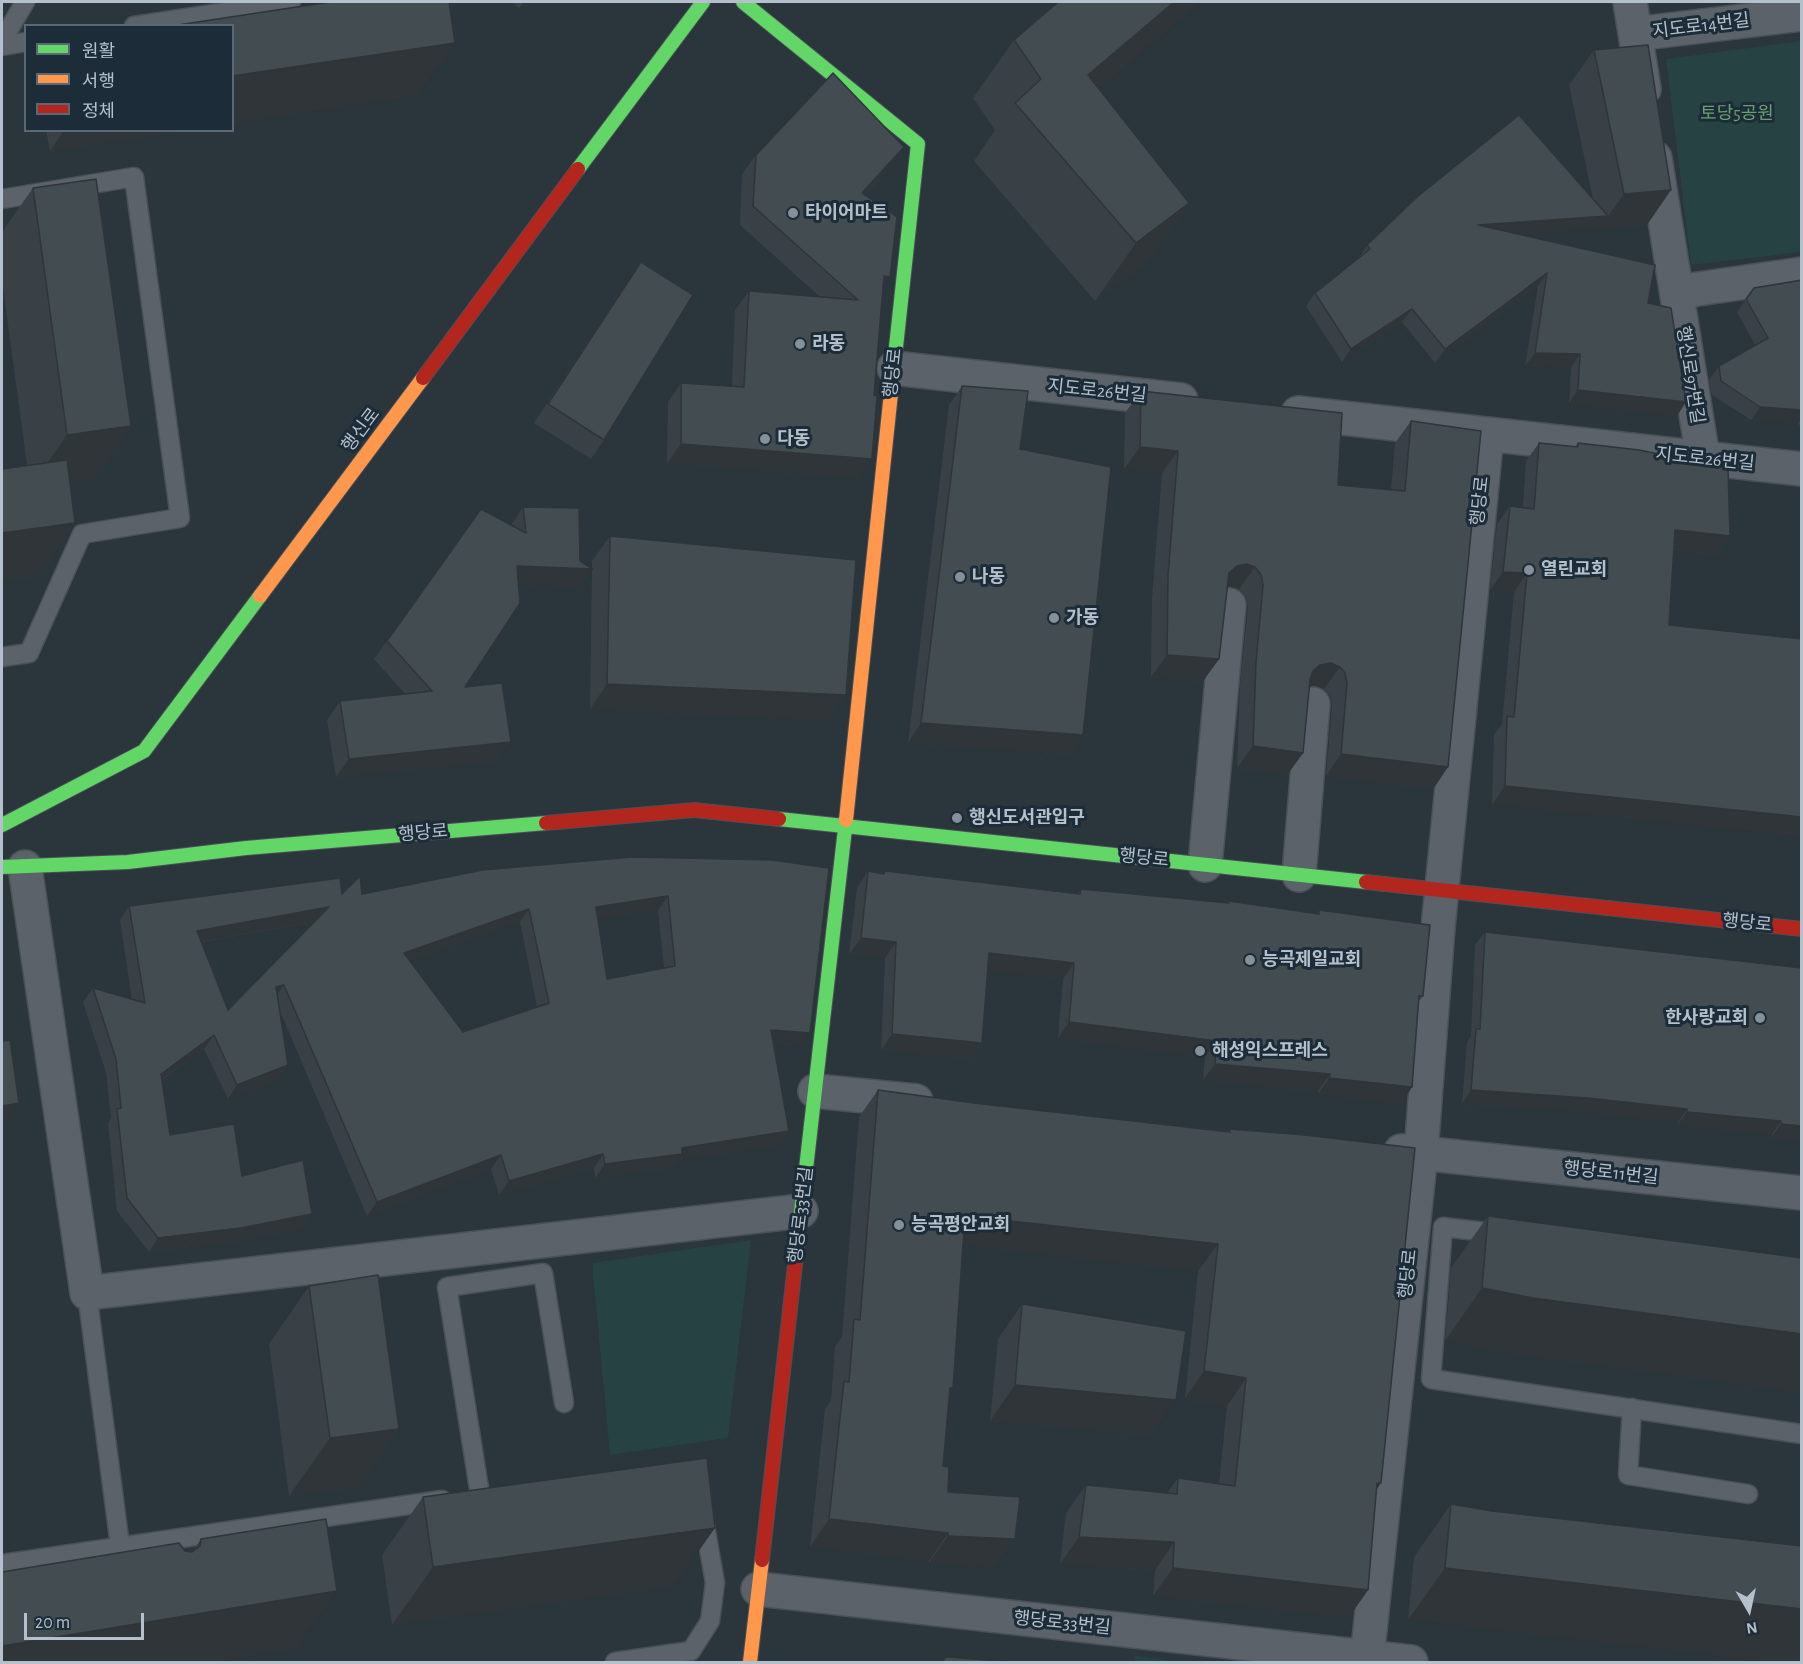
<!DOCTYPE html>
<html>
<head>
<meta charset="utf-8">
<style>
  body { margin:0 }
  #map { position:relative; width:1803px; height:1664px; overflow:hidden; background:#2a353c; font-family:"Alegreya Sans","Noto Sans KR",sans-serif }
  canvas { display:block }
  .frame { position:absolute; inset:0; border:3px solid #b4c1cd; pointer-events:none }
  .legend { position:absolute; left:24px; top:24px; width:210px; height:108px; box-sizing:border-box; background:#1c2c38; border:2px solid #596874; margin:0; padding:8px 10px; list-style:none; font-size:18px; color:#b4c1cd }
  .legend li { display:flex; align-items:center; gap:12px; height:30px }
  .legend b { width:30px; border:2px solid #596874 }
  .north { position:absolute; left:1719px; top:1580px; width:60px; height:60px; -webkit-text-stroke:4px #1c2c38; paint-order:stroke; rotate:171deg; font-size:16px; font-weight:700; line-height:24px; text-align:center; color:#b4c1cd }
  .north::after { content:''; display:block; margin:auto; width:21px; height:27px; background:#b4c1cd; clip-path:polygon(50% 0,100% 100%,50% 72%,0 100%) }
  .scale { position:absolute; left:24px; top:1613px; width:120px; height:27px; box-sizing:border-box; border:3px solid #b4c1cd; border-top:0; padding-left:8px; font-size:18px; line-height:21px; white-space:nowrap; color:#b4c1cd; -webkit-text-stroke:4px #1c2c38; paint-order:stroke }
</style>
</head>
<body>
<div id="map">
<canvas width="1803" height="1664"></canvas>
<div class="frame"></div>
<ul class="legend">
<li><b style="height:8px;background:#63d668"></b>원활</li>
<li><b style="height:8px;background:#ff974d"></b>서행</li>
<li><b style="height:8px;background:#b3261e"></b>정체</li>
</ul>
<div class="north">N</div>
<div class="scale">20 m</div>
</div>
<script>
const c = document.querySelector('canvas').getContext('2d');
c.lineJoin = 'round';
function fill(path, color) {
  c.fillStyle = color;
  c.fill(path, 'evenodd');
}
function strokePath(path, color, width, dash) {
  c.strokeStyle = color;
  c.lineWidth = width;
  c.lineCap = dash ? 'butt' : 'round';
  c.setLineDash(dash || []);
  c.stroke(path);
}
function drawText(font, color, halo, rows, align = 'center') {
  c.font = font + ' "Alegreya Sans","Noto Sans KR",sans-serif';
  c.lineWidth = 6;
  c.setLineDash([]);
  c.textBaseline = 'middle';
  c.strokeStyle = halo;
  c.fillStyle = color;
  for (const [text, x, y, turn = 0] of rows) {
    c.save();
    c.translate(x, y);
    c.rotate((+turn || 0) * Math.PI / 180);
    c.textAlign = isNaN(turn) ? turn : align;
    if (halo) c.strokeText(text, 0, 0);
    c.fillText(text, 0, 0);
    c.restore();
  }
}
fill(new Path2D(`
  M1801,41V252L1691,265L1666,59Z
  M751,1240L728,1438L610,1455L592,1263Z
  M1135,1656L1181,1662H1135Z`), '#264242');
const lane = new Path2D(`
  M134,26L291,2
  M2,41L25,2
  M2,46L26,42
  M2,199L134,177L180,518L82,534L29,653L2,657
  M1502,1234L1443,1227L1431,1379L1802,1434
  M87,1293L120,1546
  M1632,1408L1628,1475L1748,1494
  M480,1495L447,1287L543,1273L564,1403
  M2,1564L442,1500
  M615,1662L691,1651L710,1621L715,1583L703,1514`);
const street = new Path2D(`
  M1630,2L1644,89
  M1635,34L1802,14
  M1655,158L1703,458
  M1677,292L1802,274
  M894,368L1181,400
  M1298,413L1802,469
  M1205,865L1229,605
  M25,867L87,1293L801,1211
  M1299,875L1313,704
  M815,1091L916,1101
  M1401,1151L1802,1193
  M758,1589L1411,1662
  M1367,1658L1421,1153L1438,928L1487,434`);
const fast = new Path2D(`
  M743,2L918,144L891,393
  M578,169L703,2
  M779,819L1366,882
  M2,825L144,751L260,596
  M2,867L128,862L246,848L546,823
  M797,1247L846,820`);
const slow = new Path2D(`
  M260,596L423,378
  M846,820L891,393
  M750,1662L762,1560`);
const jam = new Path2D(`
  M423,378L578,169
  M546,823L694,810L779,819
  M1366,882L1802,929
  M762,1560L797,1247`);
strokePath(lane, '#495056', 21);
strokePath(street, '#495056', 36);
strokePath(fast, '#495056', 16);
strokePath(slow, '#495056', 16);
strokePath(jam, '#495056', 16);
strokePath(lane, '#5b6269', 18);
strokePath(street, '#5b6269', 33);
strokePath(fast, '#63d668', 14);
strokePath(slow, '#ff974d', 14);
strokePath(jam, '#b3261e', 14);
fill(new Path2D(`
  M511,2H524L519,8Z
  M1014,40L1099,89L1189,203L1148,261L1095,301L974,161L995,130L973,98Z
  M1594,50L1647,225L1520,235L1648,303L1677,416L1569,403L1571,368L1525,366L1538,286L1435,363L1402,322L1342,362L1306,306L1315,293L1358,259L1367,245L1593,199L1569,85Z
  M46,130H187L50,151Z
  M756,155L890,166L865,195L890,277L883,286L859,478L667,463L668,402L681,383L732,386L735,310L749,291L820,297L740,225L742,174Z
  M33,188L131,426L94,479L70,482L75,523L38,576L2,581V469L27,465L2,280V232Z
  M641,262L604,440L591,459L534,423Z
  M1802,280V426H1800L1798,423L1751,420L1712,395L1709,380L1719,366L1755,345L1737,312L1754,288Z
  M962,386L1020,449L1083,735L1070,754L908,743L949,405Z
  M1141,391L1338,485L1391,490L1395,443L1411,421L1448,767L1433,789L1326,776L1332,705L1330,695L1324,689L1315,685L1309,687L1303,753L1287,775L1237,768L1240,684L1248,607L1246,597L1239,589L1231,586L1227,587L1219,659L1203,681L1151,677L1152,598L1162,473L1124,469L1125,413Z
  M1539,443L1575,447L1578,443L1730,536L1717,555L1674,550L1492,805L1494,735L1502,724L1514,592L1490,590L1497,524L1510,506L1523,507L1526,461Z
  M523,507L580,561L592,568V561L610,536L846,695L828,720L590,709L592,570L580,587L519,585L465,687L498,761L336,777L327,720L340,701L405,694L374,659L481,509L511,525Z
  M772,860L800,1046L774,1045L789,1131L779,1145L678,1160L673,1167L595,1178L594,1168L499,1195L491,1169L367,1216L280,1011L288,1065L279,1079L228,1099L204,1049L162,1080L170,1135L242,1176L312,1214L302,1228L232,1242L149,1252L117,1211L108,1123L111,1118L106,1072L83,1002L93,988L132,1000L120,920L129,906L342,894H362ZM658,910L664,968L607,979L597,919ZM315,922L228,1010L202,942ZM520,922L537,1007L463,1032L410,961Z
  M868,871L883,873L885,871L1078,893L1081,889L1228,903L1229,901L1316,914L1319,910L1423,996L1418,1002L1412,1087L1401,1104L1318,1094V1091L1203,1080L1205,1057L1058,1038L1063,979L988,970L982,1043L970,1059L881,1050L885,958L849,954L857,888Z
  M1485,932L1802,968V1141L1771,1138L1772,1134L1677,1125L1678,1122L1578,1111L1462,1104L1467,1042L1471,1036L1475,945Z
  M878,1090L974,1103L1229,1131L1230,1129L1376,1491L1368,1590L1349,1617L1153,1596L1155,1570L1060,1564L1066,1513L1086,1485L1167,1493L1178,1478L1219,1484L1227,1406L1185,1399L1198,1271L963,1245L943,1466L948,1492L996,1567L929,1563V1561L810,1547L825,1409L831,1400L835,1346L842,1337L859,1117Z
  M1488,1216L1802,1258V1392L1496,1351L1445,1341L1451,1268Z
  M309,1286L399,1429L358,1487L289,1496L269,1344Z
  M1022,1304L1152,1435L990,1421L998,1339Z
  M423,1497L674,1586L392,1625L382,1555Z
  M1451,1504L1492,1511L1408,1620L1414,1557Z
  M201,1539L297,1649L185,1551L192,1552Z`), '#3a4146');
fill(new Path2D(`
  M1174,2H1202L1047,133L1088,75Z
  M455,43L418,96L232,124V76Z
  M64,130H187L50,151Z
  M904,147L890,166L849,212L862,193Z
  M1671,190L1647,225L1599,229L1624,194Z
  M1189,203L1148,261L1095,301L1136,243Z
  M1608,216L1599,229L1469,239L1478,225Z
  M1547,273L1538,286L1435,363L1445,349Z
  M884,276L890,277L876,296Z
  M1412,309L1402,322L1342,362L1351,349Z
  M1535,353L1580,354L1571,368L1525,366Z
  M1578,390L1686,402L1677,416L1569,403Z
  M1760,407L1802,410V419L1798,423L1751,420Z
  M131,426L94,479L30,488L67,435Z
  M681,444L872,459L859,478L667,463Z
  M1140,447L1178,451L1162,473L1124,469Z
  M75,523L38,576L2,581V533Z
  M1675,530L1730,536L1717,555L1662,548Z
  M1247,564L1255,567L1239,589L1231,586L1222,588L1229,573L1237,566Z
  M517,566L593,569L580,587L504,585Z
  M1503,572L1527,573L1514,592L1490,590Z
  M1167,655L1219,659L1203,681L1151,677Z
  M1331,663L1340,667L1324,689L1315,685L1304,687L1313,671L1320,665Z
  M607,684L846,695L828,720L590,709Z
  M921,723L1083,735L1070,754L908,743Z
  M511,742L498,761L336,777L349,759Z
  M1253,746L1303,753L1287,775L1237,768Z
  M1341,754L1448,767L1433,789L1326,776Z
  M1505,786L1802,817V837L1492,805Z
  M668,896L658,910L586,921L596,907Z
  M329,907L319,921L188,944L197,931Z
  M529,909L520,922L394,967L404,953Z
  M861,938L896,942L885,958L849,954Z
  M989,953L1074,963L1063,979L978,969Z
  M284,985L274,999L276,987Z
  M1069,1022L1217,1041L1205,1057L1058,1038Z
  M771,1030L810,1033L800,1046L762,1044Z
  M892,1034L982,1043L970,1059L881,1050Z
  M214,1035L204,1049L151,1087L161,1074Z
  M1215,1064L1330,1074L1318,1091L1203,1080Z
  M288,1065L279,1079L228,1099L237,1085Z
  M1329,1078L1412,1087L1401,1104L1318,1094Z
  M1471,1090L1588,1098L1687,1109L1678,1122L1578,1111L1462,1104Z
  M19,1103L6,1122L2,1123V1106Z
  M1687,1112L1781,1121L1772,1134L1677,1125Z
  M1781,1124L1802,1126V1141L1771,1138Z
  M789,1131L779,1145L678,1160L673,1167L595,1178L605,1164L682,1148Z
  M603,1154L594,1168L499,1195L509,1181Z
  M501,1155L491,1169L367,1216L377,1202Z
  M312,1214L302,1228L232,1242L149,1252L158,1238Z
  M965,1216L1218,1244L1198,1271L945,1243Z
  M1482,1288L1802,1334V1392L1496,1351L1445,1341Z
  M1204,1371L1246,1378L1227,1406L1185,1399Z
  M1015,1385L1176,1400L1152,1435L990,1421Z
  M399,1429L358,1487L289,1496L330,1438Z
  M1377,1483H1381L1362,1511Z
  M829,1519L948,1533L929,1561L810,1547Z
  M715,1528L674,1586L392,1625L433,1567Z
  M948,1536L1015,1539L996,1567L929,1563Z
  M1079,1537L1174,1542L1155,1570L1060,1564Z
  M1173,1568L1368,1590L1349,1617L1153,1596Z
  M1445,1568L1802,1609V1662H1767L1408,1620Z
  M337,1591L297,1649L214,1662H2V1646Z`), '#2f3539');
const building = new Path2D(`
  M330,2H449L455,43L232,76V26H171Z
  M1058,2H1174L1088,75L1189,203L1136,243L1015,103L1041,79L1014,40Z
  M1648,45L1671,190L1624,194L1594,50Z
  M833,73L904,147L862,193L897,217L890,277L884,276L874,395L877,396L872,459L681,444V383L744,387L749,291L858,300L753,206L756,155Z
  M1519,115L1608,216L1478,225L1655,265L1648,303L1671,308L1686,402L1578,390L1580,354L1535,353L1547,273L1445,349L1412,309L1351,349L1315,293L1370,249L1367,245L1417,197Z
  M96,179L131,426L67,435L33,188Z
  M641,262L693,295L604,440L548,404Z
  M1802,280V410L1760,407L1721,381L1719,366L1768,338L1746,299L1754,288Z
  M962,386L1028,391L1020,449L1111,467L1083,735L921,723Z
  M1141,391L1342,413L1338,485L1405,491L1411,421L1481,431L1448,767L1341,754L1347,683L1345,673L1340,667L1331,663L1320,665L1313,671L1310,680L1303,753L1253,746L1256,662L1263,585L1261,575L1255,567L1247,564L1237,566L1229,573L1219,659L1167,655L1168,576L1178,451L1140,447Z
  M1539,443L1578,447V443L1639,450L1728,468L1730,536L1675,530L1669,625L1802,639V817L1505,786L1507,716L1514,717L1527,573L1503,572L1510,506L1534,509Z
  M67,460L75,523L2,533V469Z
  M523,507L579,508L580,561L593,569L517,566L520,603L465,687L502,683L511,742L349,759L340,701L432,691L387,641L481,509L526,533Z
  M610,536L856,560L846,695L607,684Z
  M632,857L772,860L829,868L810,1033L771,1030L789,1131L682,1148V1154L605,1164L603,1154L509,1181L501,1155L377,1202L284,985L276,987L288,1065L237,1085L214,1035L161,1074L170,1135L234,1124L242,1176L303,1160L312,1214L241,1228L158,1238L127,1198L117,1109L121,1108L116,1059L93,988L145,1003L129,906L340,878L342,894L360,876L362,894L483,870ZM668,896L675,966L607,979L596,907ZM329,907L272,965L228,1010L197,931ZM529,909L549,1003L463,1032L404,953Z
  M868,871L884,874L885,871L1080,894L1081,889L1229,903V901L1319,914V910L1430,925L1423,996H1419L1412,1087L1329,1078L1330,1074L1215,1064L1217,1041L1069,1022L1074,963L989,953L982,1043L892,1034L896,942L861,938Z
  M1485,932L1802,968V1126L1781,1124V1121L1687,1112V1109L1588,1098L1471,1090L1476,1029H1480Z
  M10,1040L19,1103L2,1106V1041Z
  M878,1090L974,1103L1230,1132V1129L1305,1135L1415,1148L1381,1483H1377L1368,1590L1173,1568L1174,1542L1079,1537L1086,1485L1177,1494L1178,1478L1235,1486L1246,1378L1204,1371L1218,1244L965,1216L953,1388H950L943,1466L949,1467L948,1492L1020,1497L1015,1539L948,1536V1533L829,1519L844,1381L849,1382L854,1319L860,1320Z
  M1488,1216L1802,1258V1334L1533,1298L1482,1288Z
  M378,1275L399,1429L330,1438L309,1286Z
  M1022,1304L1186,1331L1176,1400L1015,1385Z
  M707,1458L715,1528L433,1567L423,1497Z
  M1451,1504L1492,1511L1802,1546V1609L1445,1568Z
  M326,1519L337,1591L2,1646V1572L179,1543L185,1551L192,1552L200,1546L201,1539Z
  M947,1657L1012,1662H941Z`);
fill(building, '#434c51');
strokePath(building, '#2f3539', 1.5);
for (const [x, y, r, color] of [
  [793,213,6,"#84909a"],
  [800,344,6,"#84909a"],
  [765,439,6,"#84909a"],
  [1529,570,6,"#84909a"],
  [960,577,6,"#84909a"],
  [1054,618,6,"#84909a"],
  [957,818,6,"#84909a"],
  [1250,960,6,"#84909a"],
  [1760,1018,6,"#84909a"],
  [1200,1051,6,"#84909a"],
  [899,1225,6,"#84909a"]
]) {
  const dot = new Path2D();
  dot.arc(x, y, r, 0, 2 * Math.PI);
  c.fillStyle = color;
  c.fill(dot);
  strokePath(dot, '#1c2c38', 2);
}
drawText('18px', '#b4c1cd', '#1c2c38', [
  ["지도로14번길",1701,26,-7],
  ["행당로",893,373,-84],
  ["행신로97번길",1690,375,81],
  ["지도로26번길",1097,391,6],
  ["행신로",361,430,-53],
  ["지도로26번길",1705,459,6],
  ["행당로",1480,501,-84],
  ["행당로",423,833,-5],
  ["행당로",1144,858,6],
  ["행당로",1747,923,6],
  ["행당로11번길",1611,1173,6],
  ["행당로33번길",801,1215,-83],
  ["행당로",1408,1274,-84],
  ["행당로33번길",1062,1623,6]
]);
drawText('18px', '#69a06d', '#1c2c38', [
  ["토당5공원",1737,114]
]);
drawText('bold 18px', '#b4c1cd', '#1c2c38', [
  ["타이어마트",805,213],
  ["라동",812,344],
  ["다동",777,439],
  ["열린교회",1541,570],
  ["나동",972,577],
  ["가동",1066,618],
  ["행신도서관입구",969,818],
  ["능곡제일교회",1262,960],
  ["한사랑교회",1748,1018,"right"],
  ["해성익스프레스",1212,1051],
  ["능곡평안교회",911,1225]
], 'left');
</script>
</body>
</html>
